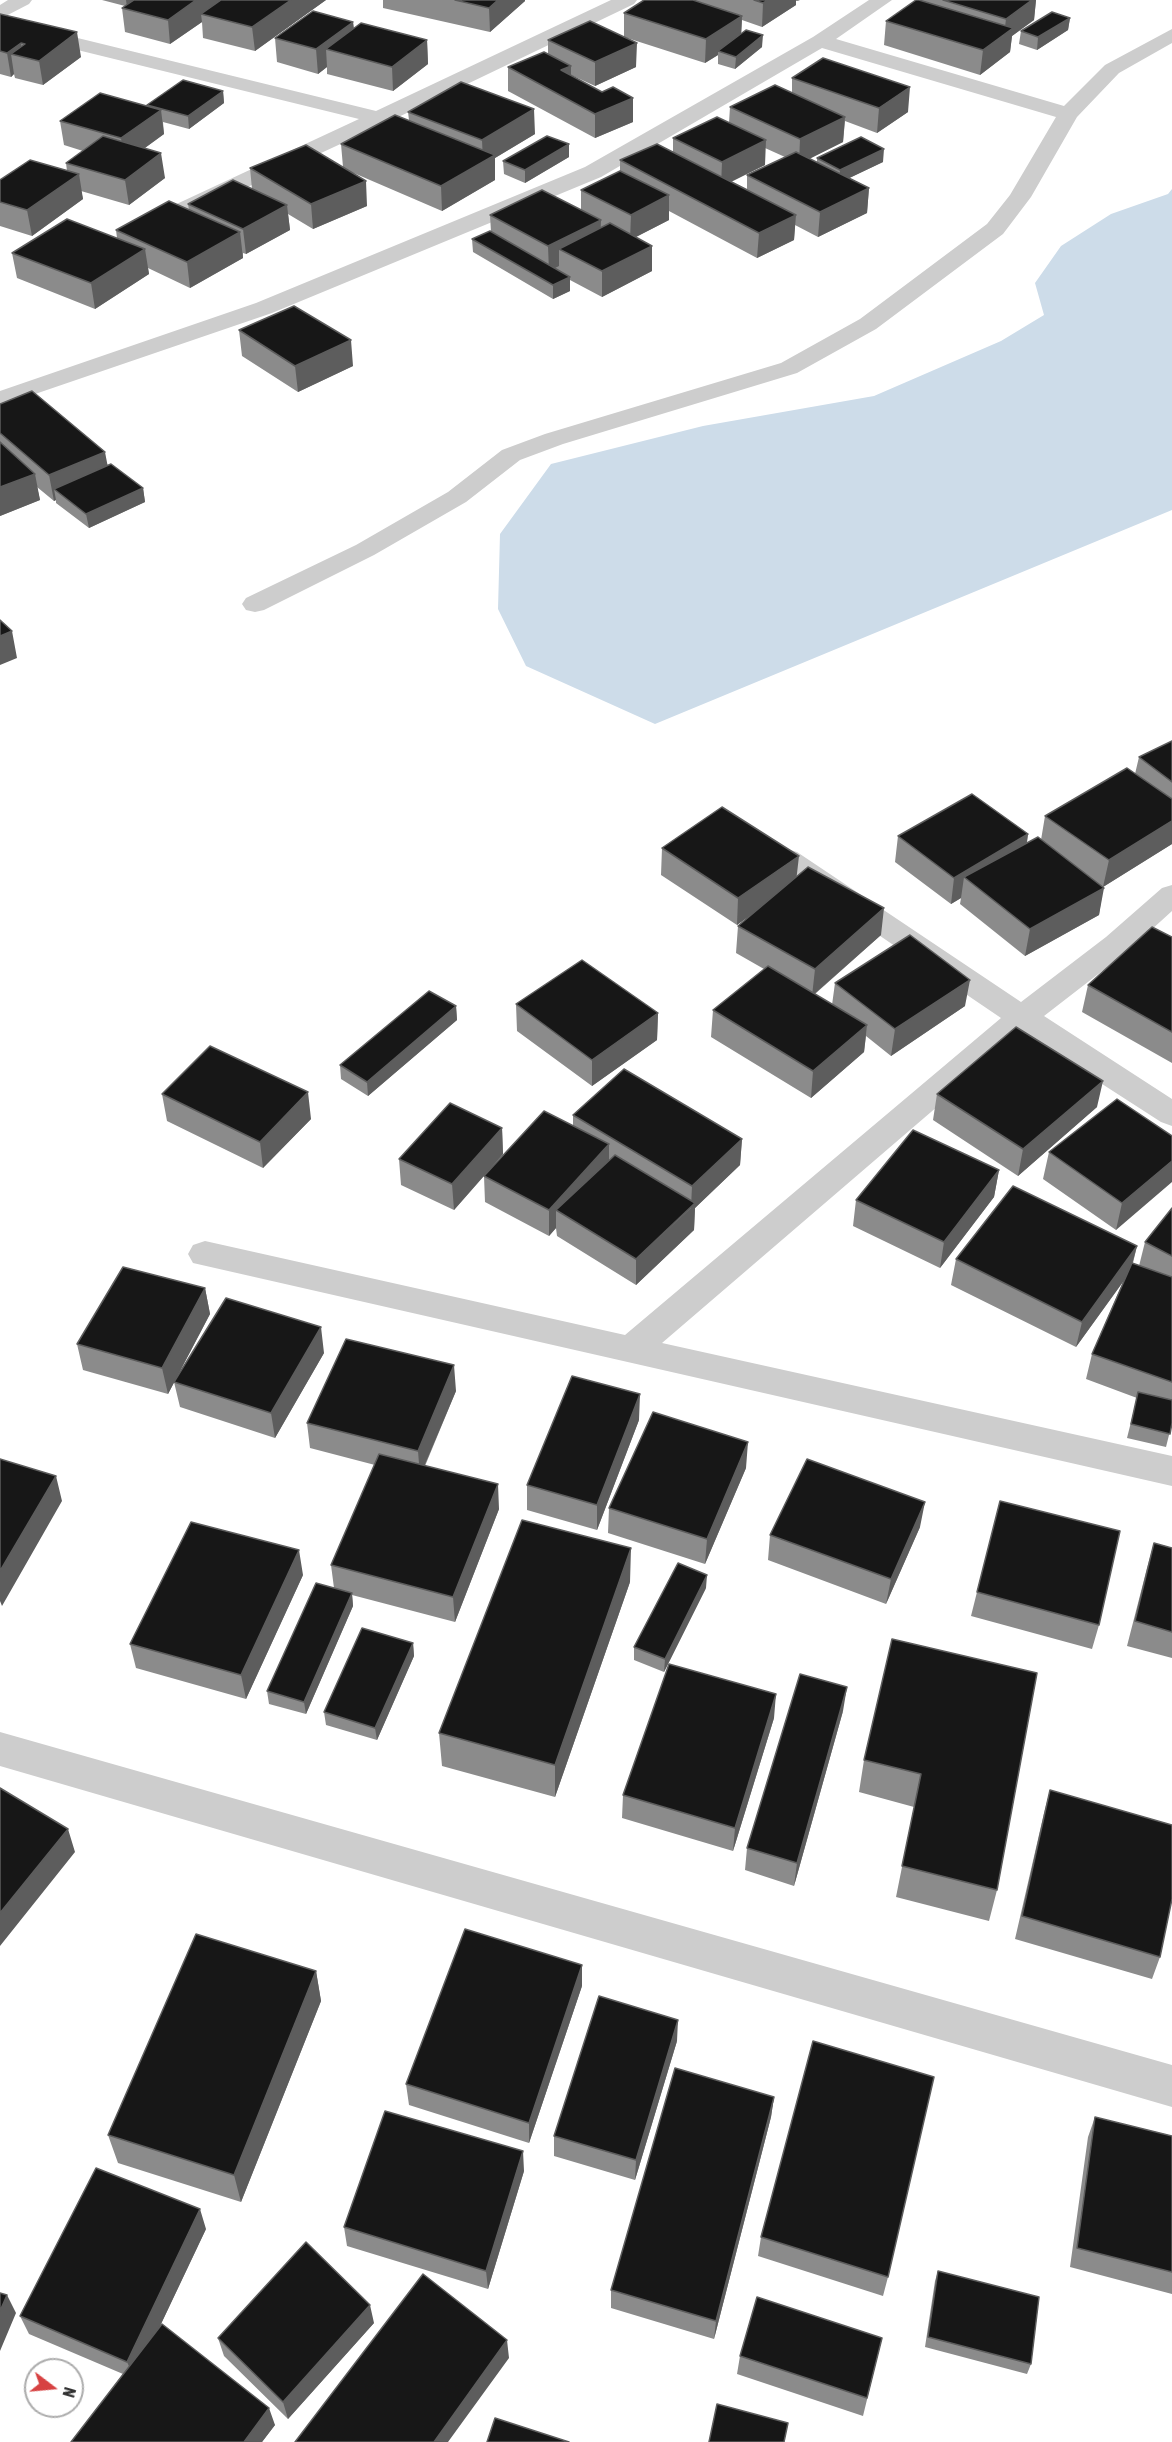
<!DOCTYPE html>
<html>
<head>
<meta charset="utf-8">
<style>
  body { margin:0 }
  #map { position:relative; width:1172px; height:2442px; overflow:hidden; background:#fff; font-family:"Asap Condensed",sans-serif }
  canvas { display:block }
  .north { position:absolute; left:24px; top:2358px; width:60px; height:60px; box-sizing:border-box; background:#fff; border:2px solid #acacac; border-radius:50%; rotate:106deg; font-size:16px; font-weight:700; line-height:24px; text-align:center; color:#303030 }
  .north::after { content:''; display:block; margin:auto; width:21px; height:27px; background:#d74242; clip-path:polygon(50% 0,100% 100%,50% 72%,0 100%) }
</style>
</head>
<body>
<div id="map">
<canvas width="1172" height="2442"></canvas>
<div class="north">N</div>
</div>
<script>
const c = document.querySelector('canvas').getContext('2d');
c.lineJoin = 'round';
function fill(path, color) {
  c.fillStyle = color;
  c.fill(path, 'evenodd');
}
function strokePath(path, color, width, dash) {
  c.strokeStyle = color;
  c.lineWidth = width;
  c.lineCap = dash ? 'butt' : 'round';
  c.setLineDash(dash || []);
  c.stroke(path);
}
fill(new Path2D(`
  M1172,189V510L655,724L526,666L498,609L500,534L551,464L703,426L874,396L1001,341L1044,315L1035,283L1061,246L1111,214L1168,194Z`), '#cddce9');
fill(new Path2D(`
  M8,0H32L29,4L0,19V5Z
  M611,0H637L634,4L388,122L146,234L138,232L135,227L138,222L359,119L0,31V19L376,111Z
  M869,0H892L836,39L1064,106L1105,65L1172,29V43L1119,73L1077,117L1031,197L1003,234L876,329L797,373L563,444L520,460L466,502L374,555L264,610L255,612L246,610L242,604L246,598L356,545L448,492L502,450L545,434L781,363L860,319L987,224L1010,195L1056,117L822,48L601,177L272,313L0,406V391L256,303L585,167L813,37Z
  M787,849L797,852L1021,1002L1106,937L1162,888L1172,885V911L1128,951L1044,1016L1172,1099V1126L1161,1122L1023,1033L662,1343L1172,1456V1486L193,1263L188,1254L193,1245L205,1241L625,1335L1001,1018L777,866L773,859L777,852Z
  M0,1732L1172,2065V2107L0,1766Z`), '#cdcdcd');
fill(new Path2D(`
  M102,0H326L255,51L203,38L202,22L170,44L125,32L122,8L125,6Z
  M383,0H525V1L490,32L383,8Z
  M644,0H800L798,1H796V5L762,27L742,20L741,33L762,47L735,69L718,64V55L705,63L624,37V13Z
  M922,0H1036L1034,20L1012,36L1010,52L980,75L884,45L886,21Z
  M0,14L81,57L43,85L15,78L14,74L11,77L0,74Z
  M1070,18L1068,30L1037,50L1019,44L1021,31Z
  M353,22L354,28L427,40L428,64L393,91L327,74V67L318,74L277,62L275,38Z
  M548,40L636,67L595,86L571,75L633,122L595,138L508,91V67L548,54Z
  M792,78L908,112L877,133L845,121L843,142L809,159L817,162V158L883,162L849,178L869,188L867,213L818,237L795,225L794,240L757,258L669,211V220L636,237L652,246V271L602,297L570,280V291L553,299L473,252L472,239L491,232L490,215L581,210V190L620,171V160L673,151V138L729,123L730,107L792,93ZM765,148L785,157L747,175V189L731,181L765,165Z
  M223,91L224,103L189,129L163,122L164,134L145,148L165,178L129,205L81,191L83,199L32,236L0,226V180L67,171L66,163L83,151L64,145L60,121L148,106L147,105Z
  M408,112L535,134L495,158V180L442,211L349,171L367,206L313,229L288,214L290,230L246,254L243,253V258L190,288L148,268L149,274L95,309L17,278L12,253L117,238L116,230L189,210L188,204L252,189L250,168L343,167L341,144L409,120Z
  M569,144V157L525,183L504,174L503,161Z
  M239,330L353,366L298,392L242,356Z
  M0,404L108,465L143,488L145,502L89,528L56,503V500L54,501L37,487L40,500L0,516Z
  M1172,741V844L1103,887L1099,915L1025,956L960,904L961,898L951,904L895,862L898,836L1028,834L1027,843L1041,840L1045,816L1135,774L1139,757Z
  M662,848L797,876L881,935L815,994L832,1005L835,983L965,1006L891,1056L866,1036L864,1052L811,1098L711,1037L713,1010L764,969L736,953L738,926L749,916L737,925L661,875Z
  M1172,937V1063L1082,1012L1088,985Z
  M516,1004L658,1013L657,1040L592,1086L517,1031Z
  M456,1006L457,1020L368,1096L341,1079L340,1065Z
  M162,1094L311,1119L263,1168L167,1121Z
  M937,1094L1097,1107L1018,1176L933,1120Z
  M573,1115L742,1139L740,1165L695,1208L694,1230L636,1285L557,1236L556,1228L549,1236L485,1202L484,1176L454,1210L401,1185L399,1159L502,1128L503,1154L488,1172L573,1126Z
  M1172,1136L1116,1230L1043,1179L1049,1152Z
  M999,1170L994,1197L940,1268L853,1226L856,1200Z
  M1172,1208V1423L1166,1447L1127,1438L1137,1398L1086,1379L1092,1354L1123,1282L1076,1347L951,1285L956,1259L1137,1246L1133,1263L1139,1266L1145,1242Z
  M205,1288L210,1314L168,1394L83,1370L77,1344Z
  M324,1353L275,1438L180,1407L174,1382Z
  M456,1391L425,1466L499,1509L455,1622L352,1595L353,1606L306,1714L269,1704L267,1691L334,1588L331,1565L375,1465L310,1448L307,1423Z
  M639,1420L597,1530L527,1510V1485Z
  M746,1468L705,1564L608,1533L609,1508Z
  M920,1527L886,1604L768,1560L770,1535Z
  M1154,1543L1172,1548V1658L1127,1646L1147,1568Z
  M303,1575L246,1699L136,1668L130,1644Z
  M630,1582L555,1797L442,1766L439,1733Z
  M706,1588L664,1672L634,1660V1647Z
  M977,1592L1099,1625L1092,1649L971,1616Z
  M413,1643L414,1656L377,1740L326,1725L324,1712Z
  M1037,1673L997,1890L989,1921L896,1897L914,1807L859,1792L864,1760Z
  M843,1711L794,1886L745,1870L747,1848Z
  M774,1718L733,1851L622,1818L623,1795Z
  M1050,1790L1160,1957L1152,1979L1015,1939L1044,1813Z
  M316,1971L321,2001L241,2202L118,2163L108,2135Z
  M582,1986L529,2143L409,2105L406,2084Z
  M677,2041L635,2180L554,2156V2136Z
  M774,2097L771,2117L714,2339L611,2308V2290Z
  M1095,2117L1172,2136V2294L1070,2267L1088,2137Z
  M524,2171L488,2289L347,2246L344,2227Z
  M206,2229L159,2328L275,2425L262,2442H71L123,2374L29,2334L20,2316Z
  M761,2237L888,2277L883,2296L758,2256Z
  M938,2271L1031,2364L1027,2374L925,2347L935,2281Z
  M374,2323L288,2419L224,2356L218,2338Z
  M882,2338L863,2416L737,2374L740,2356Z`), '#8b8b8b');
fill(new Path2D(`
  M126,0H137L127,7Z
  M196,0H233L201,14L202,22L170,44L168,20Z
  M291,0H326L255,51L252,27Z
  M498,0H525V1L490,32L489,8Z
  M768,0H796V5L762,27L763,3Z
  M1032,0H1036L1034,20L1012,36L1010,52L980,75L983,50L1004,35L1006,19Z
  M742,16L741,40L718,51V55L705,63L706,39Z
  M1070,18L1068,30L1037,50L1038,37Z
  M353,22L355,46L326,49L327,67L318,74L316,49Z
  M77,32L81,57L43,85L39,61Z
  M763,35L762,47L735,69L736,57Z
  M427,40L428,64L393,91L392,67Z
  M21,43L23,57L11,54L14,74L11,77L7,53Z
  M637,43L636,67L595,86V62Z
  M571,66V91L561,70Z
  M910,87L908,112L877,133L879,108Z
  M223,91L224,103L189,129L188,116Z
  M633,98V122L595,138V114Z
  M534,109L535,134L495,158V180L442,211L441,186L483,162L482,140Z
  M161,110L164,134L124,163L121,138Z
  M845,117L843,142L799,164L800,139Z
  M766,140L765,165L721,187L722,162Z
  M569,144V157L525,183V170Z
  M884,149L883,162L839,183L840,170Z
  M161,153L165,178L129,205L125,180Z
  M79,174L83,199L32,236L27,210Z
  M366,181L367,206L313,229L311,204Z
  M869,188L867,213L818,237L820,212Z
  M669,195V220L630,240L631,215Z
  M287,205L290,230L246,254L243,229Z
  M796,215L794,240L757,258L759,233Z
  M601,220L600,245L559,249V266L549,271L548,246Z
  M240,232L243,258L190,288L187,262Z
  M652,246V271L602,297V271Z
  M145,249L149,274L95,309L91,283Z
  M570,277V291L553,299V285Z
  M351,340L353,366L298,392L295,366Z
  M105,452L110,478L54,489L56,500L54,501L49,475Z
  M35,474L40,500L0,516V487Z
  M143,488L145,502L89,528L86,514Z
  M12,631L17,658L0,665V636Z
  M1172,821V844L1103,887L1109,860Z
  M1028,834L1024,861L964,877L961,898L951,904L954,878Z
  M799,856L796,882L737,925L738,898Z
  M1104,888L1099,915L1025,956L1030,929Z
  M884,908L881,935L812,996L815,969Z
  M970,980L965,1006L891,1056L895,1029Z
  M456,1006L457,1020L368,1096L367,1082Z
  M658,1013L657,1040L592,1086V1060Z
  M867,1025L864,1052L811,1098L813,1071Z
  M1103,1081L1097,1107L1018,1176L1023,1149Z
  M308,1092L311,1119L263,1168L260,1142Z
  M502,1128L503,1154L454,1210L452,1184Z
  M742,1139L740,1165L695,1208L694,1230L636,1285V1259L691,1208L692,1186Z
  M609,1144V1170L556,1210V1228L549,1236V1210Z
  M1172,1161V1182L1116,1230L1122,1203Z
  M999,1170L994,1197L940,1268L944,1242Z
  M1137,1246L1130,1272L1076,1347L1082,1322Z
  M205,1288L210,1314L168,1394L162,1368Z
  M321,1327L324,1353L275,1438L271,1413Z
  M454,1365L456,1391L420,1476L418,1451Z
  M640,1394L639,1420L597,1530V1505Z
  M748,1442L746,1468L705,1564L707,1539Z
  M56,1476L62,1501L2,1606L0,1601V1571Z
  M498,1484L499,1509L455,1622L453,1597Z
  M925,1502L920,1527L886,1604L891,1579Z
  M631,1548L630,1582L555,1797V1765Z
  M299,1550L303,1575L246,1699L241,1675Z
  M707,1575L706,1588L664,1672L665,1659Z
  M352,1593L353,1606L306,1714L304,1702Z
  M413,1643L414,1656L377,1740L375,1728Z
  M847,1687L843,1711L794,1886L797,1863Z
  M776,1694L774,1718L733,1851L735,1828Z
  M68,1829L75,1852L0,1946V1913Z
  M582,1965V1986L529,2143V2123Z
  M316,1971L321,2001L241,2202L234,2175Z
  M678,2020L677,2041L635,2180L636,2160Z
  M774,2097L771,2117L714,2339L716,2321Z
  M523,2151L524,2171L488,2289L486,2271Z
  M200,2209L206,2229L135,2379L127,2362Z
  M7,2295L16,2313L0,2351V2311Z
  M370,2305L374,2323L288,2419L283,2402Z
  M507,2340L509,2358L448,2442H434Z
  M269,2408L275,2425L262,2442H244Z`), '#5d5d5d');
const building = new Path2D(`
  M134,0H196L168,20L122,8Z
  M221,0H291L252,27L201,14Z
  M455,0H498L489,8Z
  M644,0H693L742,16L706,39L624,13Z
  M754,0H768L763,3Z
  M916,0H919L1013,28L983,50L886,21Z
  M943,0H1032L1006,19Z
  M313,11L353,22L316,49L275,38Z
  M1052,12L1070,18L1038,37L1021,31Z
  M0,14L77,32L39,61L11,54L25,44L21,43L7,53L0,51Z
  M590,21L637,43L595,62L548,40Z
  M361,23L427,40L392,67L326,49Z
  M746,30L763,35L736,57L718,51Z
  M544,52L571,66L561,70L602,92L613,87L633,98L595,114L508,67Z
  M823,58L910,87L879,108L792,78Z
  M183,80L223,91L188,116L147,105Z
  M461,82L534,109L482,140L408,112Z
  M775,85L845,117L800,139L730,107Z
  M100,93L161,110L121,138L60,121Z
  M395,115L495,155L441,186L341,144Z
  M717,117L766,140L722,162L673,138Z
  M103,136L161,153L125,180L66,163Z
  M547,136L569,144L525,170L503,161Z
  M861,137L884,149L840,170L817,158Z
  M657,144L796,215L759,233L620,160Z
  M306,145L366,181L311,204L250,168Z
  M796,152L869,188L820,212L747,175Z
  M30,160L79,174L27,210L0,202V180Z
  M620,171L669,195L631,215L581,190Z
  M233,180L287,205L243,229L188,204Z
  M542,190L601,220L548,246L490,215Z
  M169,201L240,232L187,262L116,230Z
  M67,219L145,249L91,283L12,253Z
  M610,223L652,246L602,271L559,249Z
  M490,231L570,277L553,285L472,239Z
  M294,306L351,340L295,366L239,330Z
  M32,391L105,452L49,475L0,433V404Z
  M0,442L35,474L0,487Z
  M111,464L143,488L86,514L54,489Z
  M0,620L12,631L0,636Z
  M1172,741V782L1139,757Z
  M1127,768L1172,799V821L1109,860L1045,816Z
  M972,794L1028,834L954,878L898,836Z
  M722,807L799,856L738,898L662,848Z
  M1038,837L1104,888L1030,929L964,877Z
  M808,867L884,908L815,969L738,926Z
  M1152,927L1172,937V1032L1088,985Z
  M910,935L970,980L895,1029L835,983Z
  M582,960L658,1013L592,1060L516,1004Z
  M768,966L867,1025L813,1071L713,1010Z
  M429,991L456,1006L367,1082L340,1065Z
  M1016,1027L1103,1081L1023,1149L937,1094Z
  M210,1046L308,1092L260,1142L162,1094Z
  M624,1069L742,1139L692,1186L573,1115Z
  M1117,1099L1172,1136V1161L1122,1203L1049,1152Z
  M450,1103L502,1128L452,1184L399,1159Z
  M544,1111L609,1144L549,1210L484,1176Z
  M913,1130L999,1170L944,1242L856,1200Z
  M615,1155L695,1203L636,1259L556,1210Z
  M1013,1186L1137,1246L1082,1322L956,1259Z
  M1172,1208V1256L1145,1242Z
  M1132,1263L1172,1277V1382L1092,1354Z
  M123,1267L205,1288L162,1368L77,1344Z
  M226,1298L321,1327L271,1413L174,1382Z
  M346,1339L454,1365L418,1451L307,1423Z
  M572,1376L640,1394L597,1505L527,1485Z
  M1138,1392L1172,1400V1423L1170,1434L1131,1424Z
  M653,1412L748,1442L707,1539L609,1508Z
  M379,1454L498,1484L453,1597L331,1565Z
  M0,1459L56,1476L0,1571Z
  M807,1459L925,1502L891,1579L770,1535Z
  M1000,1501L1120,1531L1099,1625L977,1592Z
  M522,1520L631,1548L555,1765L439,1733Z
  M191,1522L299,1550L241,1675L130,1644Z
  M1154,1543L1172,1548V1632L1135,1621Z
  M678,1563L707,1575L665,1659L634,1647Z
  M316,1583L352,1593L304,1702L267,1691Z
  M362,1628L413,1643L375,1728L324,1712Z
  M892,1639L1037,1673L997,1890L902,1866L921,1774L864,1760Z
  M669,1664L776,1694L735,1828L623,1795Z
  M800,1674L847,1687L797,1863L747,1848Z
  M0,1788L68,1829L0,1913Z
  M1050,1790L1172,1825V1899L1160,1957L1022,1916Z
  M465,1929L582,1965L529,2123L406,2084Z
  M196,1934L316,1971L234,2175L108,2135Z
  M599,1996L678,2020L636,2160L554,2136Z
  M813,2041L934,2077L888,2277L761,2237Z
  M675,2068L774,2097L716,2321L611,2290Z
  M385,2111L523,2151L486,2271L344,2227Z
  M1095,2117L1172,2136V2272L1077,2248Z
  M96,2168L200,2209L127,2362L20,2316Z
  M306,2242L370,2305L283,2402L218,2338Z
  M938,2271L1039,2297L1031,2364L928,2337Z
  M423,2274L507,2340L434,2442H295Z
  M0,2293L7,2295L0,2311Z
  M757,2297L882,2338L867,2398L740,2356Z
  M162,2324L269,2408L244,2442H71Z
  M717,2404L788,2423L784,2442H709Z
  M495,2418L569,2442H487Z`);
fill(building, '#171717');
strokePath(building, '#5d5d5d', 1.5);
</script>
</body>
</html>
